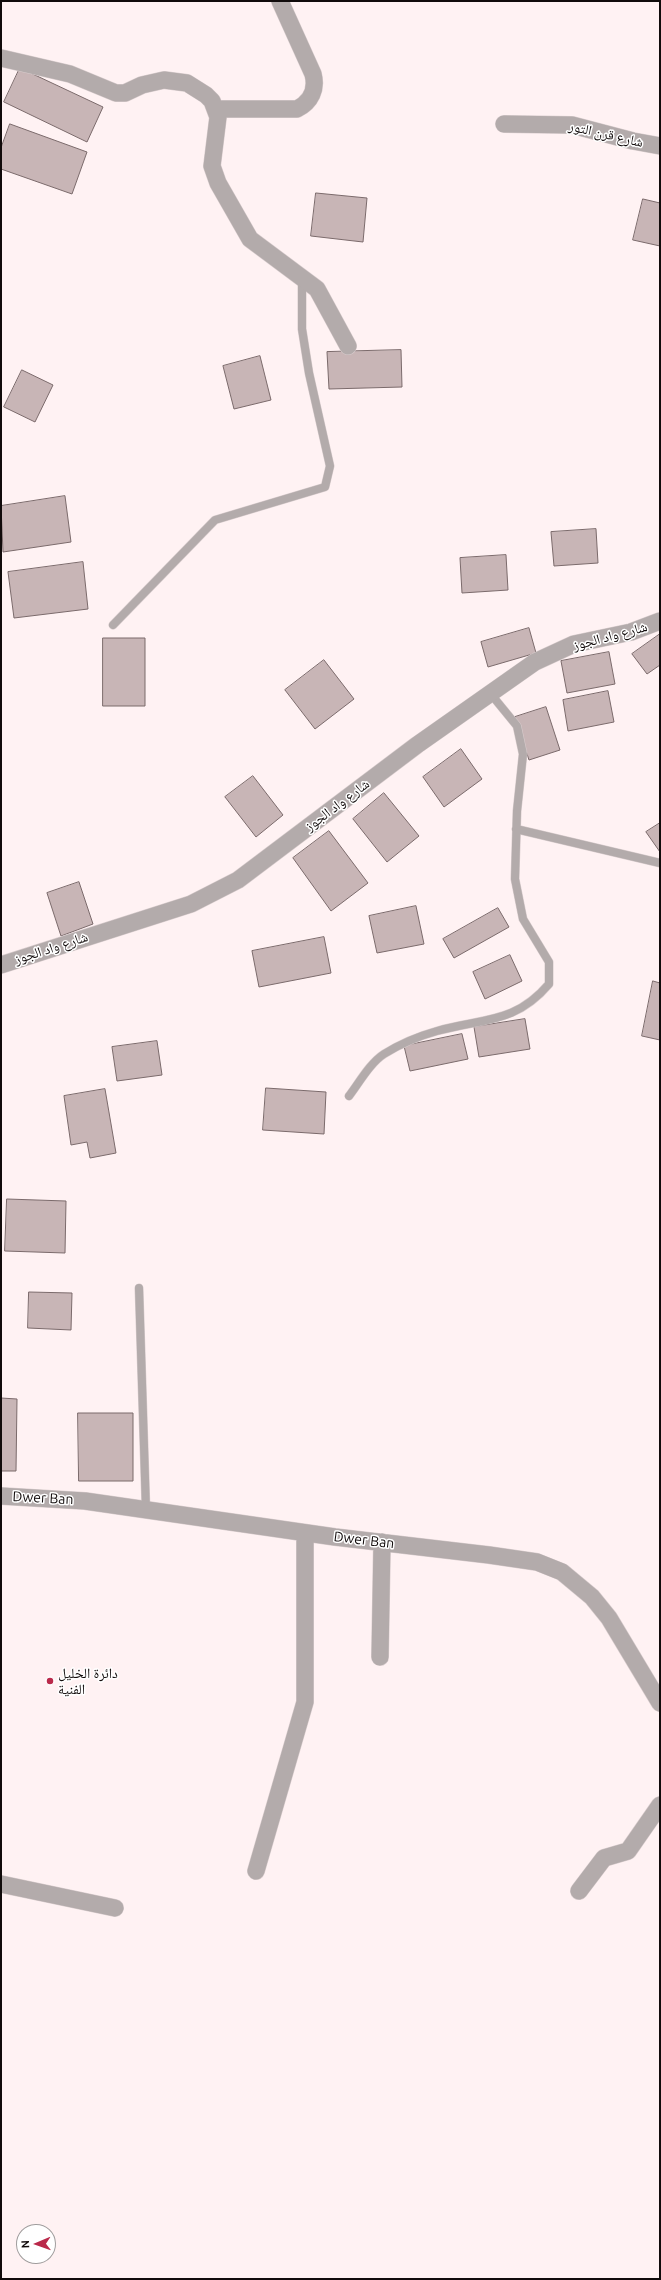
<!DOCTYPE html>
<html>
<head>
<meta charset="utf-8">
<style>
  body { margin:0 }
  #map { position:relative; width:661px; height:2280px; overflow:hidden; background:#fff2f3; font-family:Ubuntu,sans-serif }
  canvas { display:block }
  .frame { position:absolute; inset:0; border:2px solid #110b0b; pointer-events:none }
  .north { position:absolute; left:16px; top:2224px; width:40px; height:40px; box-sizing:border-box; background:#fff; border:1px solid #a09d9d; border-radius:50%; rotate:268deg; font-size:11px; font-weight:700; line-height:16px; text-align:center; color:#110b0b }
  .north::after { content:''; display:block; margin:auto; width:14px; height:18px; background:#ba294a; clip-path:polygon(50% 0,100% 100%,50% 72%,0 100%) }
</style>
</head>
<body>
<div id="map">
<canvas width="661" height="2280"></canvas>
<div class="frame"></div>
<div class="north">N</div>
</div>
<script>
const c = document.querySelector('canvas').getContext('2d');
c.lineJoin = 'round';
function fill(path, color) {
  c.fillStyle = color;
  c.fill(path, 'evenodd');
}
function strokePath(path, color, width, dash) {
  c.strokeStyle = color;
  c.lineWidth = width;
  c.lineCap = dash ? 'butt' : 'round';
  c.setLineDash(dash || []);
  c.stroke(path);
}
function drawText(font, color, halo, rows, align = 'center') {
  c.font = font + ' Ubuntu,"Noto Naskh Arabic",sans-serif';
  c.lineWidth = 3;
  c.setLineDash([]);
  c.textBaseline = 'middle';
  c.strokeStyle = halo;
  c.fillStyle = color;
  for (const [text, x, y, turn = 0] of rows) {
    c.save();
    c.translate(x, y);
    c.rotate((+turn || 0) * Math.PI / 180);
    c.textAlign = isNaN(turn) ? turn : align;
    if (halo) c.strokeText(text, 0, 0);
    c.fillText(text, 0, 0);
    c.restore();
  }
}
const building = new Path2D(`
  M20,68L103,107L87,142L4,102Z
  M10,124L87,152L72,194L1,169V148Z
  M316,193L367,198L363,242L311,236Z
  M643,199L660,203V246L633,240Z
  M401,350L402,387L329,389L327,352Z
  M260,356L271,400L234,409L223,366Z
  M22,370L53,385L35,422L4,407Z
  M65,496L71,542L3,552L1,506Z
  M596,529L598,563L554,566L551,532Z
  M506,555L508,590L462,593L460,558Z
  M83,562L88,609L14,618L8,572Z
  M529,628L536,653L488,667L481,642Z
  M660,634V665L647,674L632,654Z
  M103,638H145V706H103Z
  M609,652L615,684L567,693L561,661Z
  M324,660L354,699L315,729L285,690Z
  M608,691L614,722L568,731L563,700Z
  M546,707L560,750L529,760L515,717Z
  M461,749L482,779L444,807L423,777Z
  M253,776L283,815L256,837L225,797Z
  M384,793L419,836L387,862L353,819Z
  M660,823V852L646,832Z
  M329,831L368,883L331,911L293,858Z
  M79,882L93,924L61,936L47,893Z
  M416,906L424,944L377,953L369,916Z
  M498,908L509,927L454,958L443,939Z
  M324,937L331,973L259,987L252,951Z
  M510,955L522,981L485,999L473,972Z
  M653,981L660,983V1040L642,1036Z
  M525,1019L530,1049L479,1057L474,1027Z
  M462,1034L468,1059L410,1071L404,1046Z
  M157,1041L162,1075L117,1081L112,1047Z
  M266,1088L326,1092L324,1134L263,1130Z
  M105,1089L116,1153L90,1158L87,1142L71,1145L64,1096Z
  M7,1199L66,1201L65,1253L5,1251Z
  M29,1292L72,1293L71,1330L28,1328Z
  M1,1398L17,1399L16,1471H1Z
  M78,1413H133V1481H79Z`);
fill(building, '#c8b5b6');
strokePath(building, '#7b6a6b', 1);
const service = new Path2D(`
  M113,625L215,520L325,487L330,466L309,373L302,329V277
  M516,829L660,863
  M349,1096C359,1083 370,1063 384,1054C400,1044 419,1036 437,1031C483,1018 515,1024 549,984V962L523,919L515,879L517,811L523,754L517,726L490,693
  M139,1288L146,1510`);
const minor = new Path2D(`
  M1,58L70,74L116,93H125L142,85L164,80L187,83L206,95L212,101L218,117L212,166L218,183L250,239L317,289L348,346
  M216,109H297C311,102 317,89 313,74L280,1
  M504,124L572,125L633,141L660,146
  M1,965L191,904L238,880L417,745L535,662L574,644L631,632L660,621
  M1,1496L85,1501L335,1537L489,1555L537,1562L562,1572L592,1597L609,1618L660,1703
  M380,1657L382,1542
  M256,1871L305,1702V1533
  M1,1884L115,1908
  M579,1891L604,1858L628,1851L660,1805`);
strokePath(service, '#d9cdce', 9);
strokePath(minor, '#d9cdce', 18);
strokePath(service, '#b3abab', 8);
strokePath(minor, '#b3abab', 17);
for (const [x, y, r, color] of [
  [50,1681,4,"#ba294a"]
]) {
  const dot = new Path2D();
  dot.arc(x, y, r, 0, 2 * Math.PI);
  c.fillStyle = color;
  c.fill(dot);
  strokePath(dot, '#fff', 1.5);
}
drawText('14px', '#110b0b', '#fff', [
  ["شارع قرن التور",606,134,13],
  ["شارع واد الجوز",610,636,-15],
  ["شارع واد الجوز",337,805,-37],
  ["شارع واد الجوز",51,948,-18],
  ["Dwer Ban",43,1498,3],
  ["Dwer Ban",364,1540,7]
]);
drawText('14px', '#110b0b', '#fff', [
  ["دائرة الخليل",58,1673],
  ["الفنية",58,1689]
], 'left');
</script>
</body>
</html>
